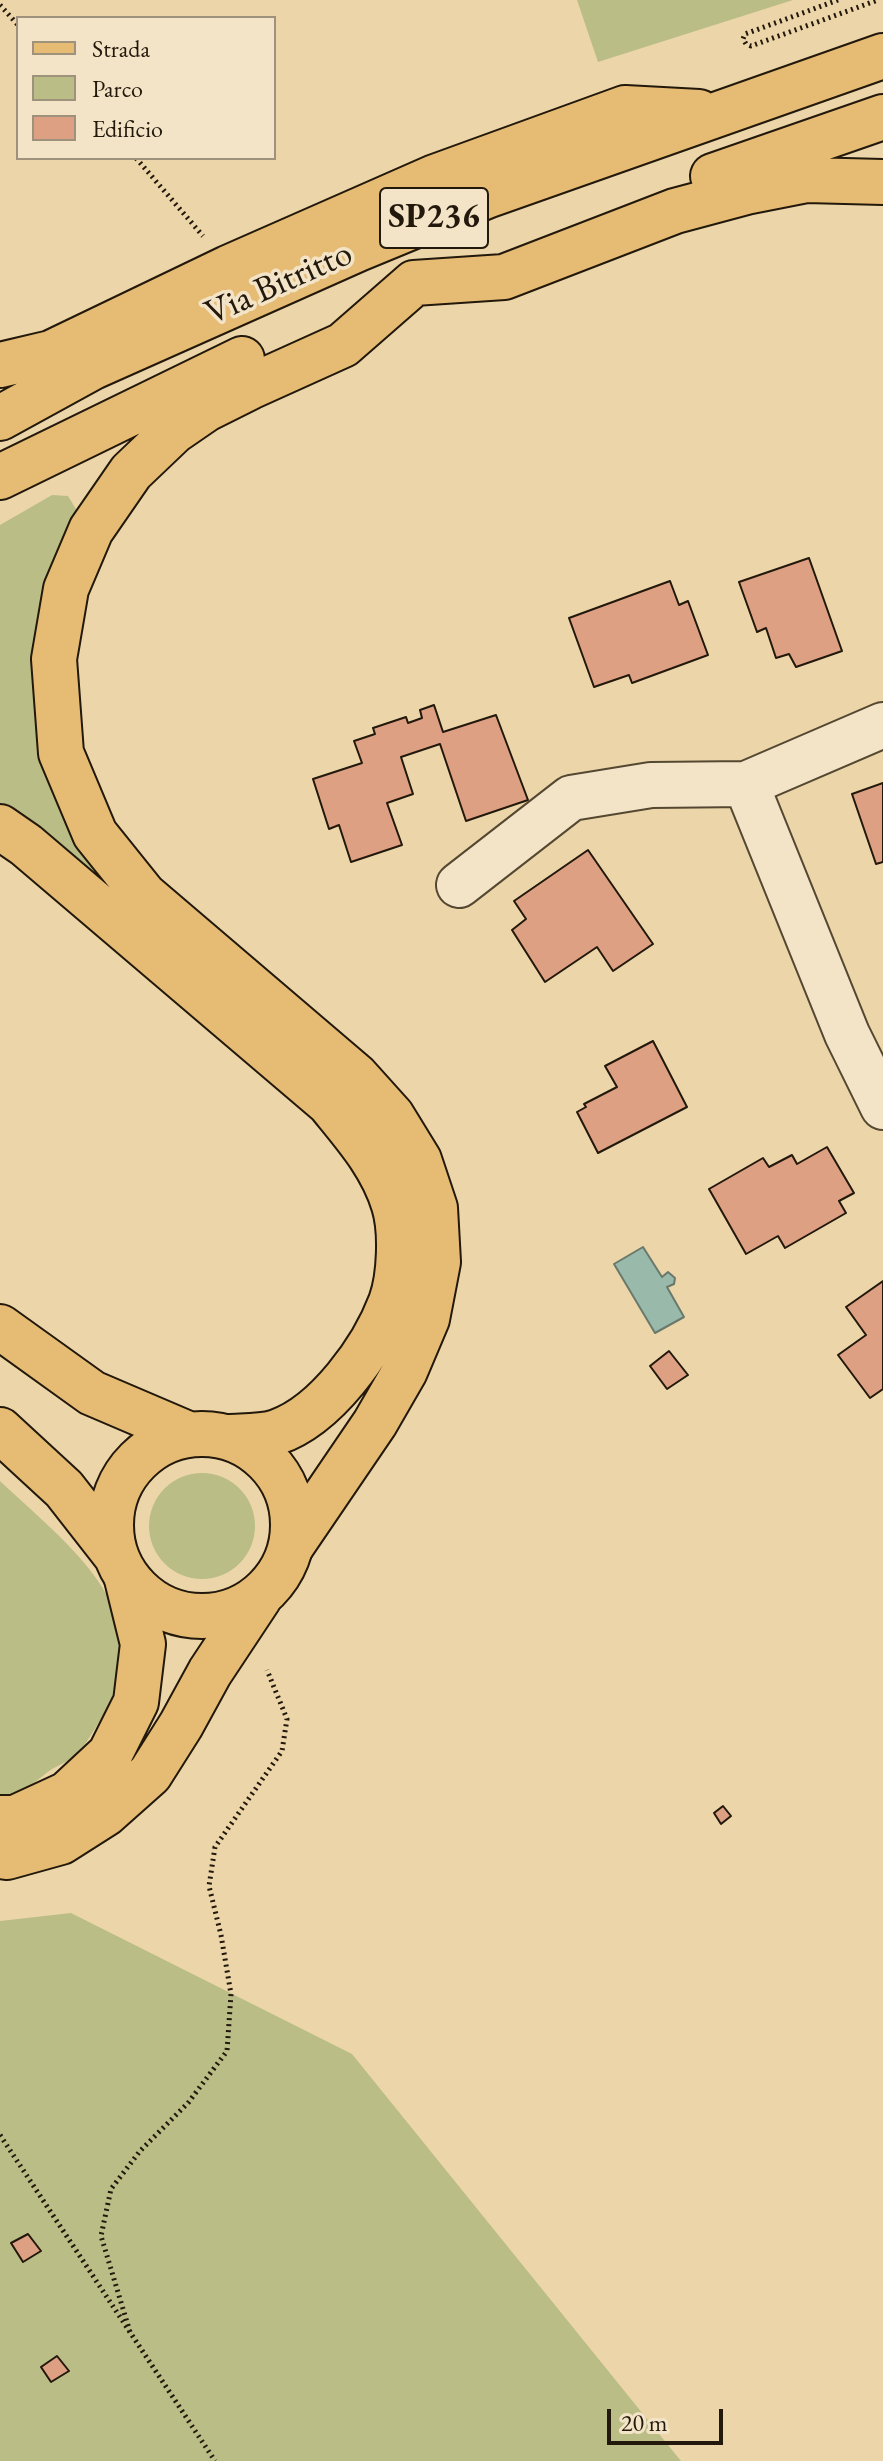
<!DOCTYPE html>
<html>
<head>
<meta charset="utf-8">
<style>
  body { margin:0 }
  #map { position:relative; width:883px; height:2461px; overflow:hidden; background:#ecd6a9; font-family:"EB Garamond",serif }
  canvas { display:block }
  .legend { position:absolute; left:16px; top:16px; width:260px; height:144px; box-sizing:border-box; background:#f3e4c7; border:2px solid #9f927c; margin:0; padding:10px 14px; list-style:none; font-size:24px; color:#22180b }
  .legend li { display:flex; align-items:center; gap:16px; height:40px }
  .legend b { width:40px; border:2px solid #9f927c }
  .scale { position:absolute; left:607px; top:2409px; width:116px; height:36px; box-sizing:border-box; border:4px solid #22180b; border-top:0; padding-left:10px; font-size:24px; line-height:28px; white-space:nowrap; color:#22180b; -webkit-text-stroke:6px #f3e4c7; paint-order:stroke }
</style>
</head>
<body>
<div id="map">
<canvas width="883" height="2461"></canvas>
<ul class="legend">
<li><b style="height:10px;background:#e6bb74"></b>Strada</li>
<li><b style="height:22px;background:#babd86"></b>Parco</li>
<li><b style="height:22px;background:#dea083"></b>Edificio</li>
</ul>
<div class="scale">20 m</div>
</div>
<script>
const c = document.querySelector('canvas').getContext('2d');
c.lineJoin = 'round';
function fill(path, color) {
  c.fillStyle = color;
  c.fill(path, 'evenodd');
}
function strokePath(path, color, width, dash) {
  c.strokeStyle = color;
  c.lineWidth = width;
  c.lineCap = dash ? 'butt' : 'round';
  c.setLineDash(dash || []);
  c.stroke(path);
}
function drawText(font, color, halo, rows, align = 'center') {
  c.font = font + ' "EB Garamond",serif';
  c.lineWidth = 7;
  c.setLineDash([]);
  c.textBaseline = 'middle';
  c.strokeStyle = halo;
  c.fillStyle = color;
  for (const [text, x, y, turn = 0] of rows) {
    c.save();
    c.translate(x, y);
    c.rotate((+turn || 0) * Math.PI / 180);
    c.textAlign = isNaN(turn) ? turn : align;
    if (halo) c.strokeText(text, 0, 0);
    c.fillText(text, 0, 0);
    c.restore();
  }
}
fill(new Path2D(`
  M577,0H793L598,62Z
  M52,495L68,496L79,514L50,580L37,622L34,688L39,739L142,915L0,806V525Z
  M149 1526a53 53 0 1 1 106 0a53 53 0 1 1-106 0Z
  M0,1481C82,1558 172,1620 89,1738C86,1743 82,1749 78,1753C72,1760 61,1764 52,1769C36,1780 21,1797 0,1799Z
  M71,1913L352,2054L681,2461H0V1921Z`), '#babd86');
const water = new Path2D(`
  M643,1247L662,1277L668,1272L675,1278L674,1284L667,1287L684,1317L655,1333L614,1264Z`);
fill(water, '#99b9ab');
strokePath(water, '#69796b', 2);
const building = new Path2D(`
  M809,558L842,651L796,667L789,654L776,658L766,628L757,632L739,582Z
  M670,581L679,605L688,601L708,655L632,683L629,675L594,687L569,618Z
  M434,705L443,732L496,715L528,800L466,821L440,744L401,757L413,794L387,803L402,845L351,862L339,825L329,829L313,779L362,763L354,741L375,734L373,728L406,717L408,723L422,718L420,710Z
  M883,783V862L876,864L852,794Z
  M588,850L653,944L613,971L597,947L545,982L512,930L526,919L514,901Z
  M653,1041L687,1107L598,1153L577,1112L586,1107L584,1104L617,1087L605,1066Z
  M827,1147L854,1193L839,1201L846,1213L785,1248L778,1236L746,1254L709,1189L763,1158L769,1167L792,1155L797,1164Z
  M883,1281V1389L870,1398L838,1355L866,1335L846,1307Z
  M669,1351L688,1375L667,1389L650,1366Z
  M723,1806L731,1816L721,1824L714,1813Z
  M28,2234L41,2251L23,2262L11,2243Z
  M57,2356L69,2371L51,2382L41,2367Z`);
fill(building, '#dea083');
strokePath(building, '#22180b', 2);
const minor = new Path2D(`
  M746,784L883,725
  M459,885L571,798L651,785L746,784L847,1034L883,1107`);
const major = new Path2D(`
  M0,1327L92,1393L188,1434
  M0,1430L64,1489L114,1553
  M111 1525a91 91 0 1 1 182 0a91 91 0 1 1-182 0Z`);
const highway = new Path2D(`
  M713,176L883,117
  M0,365L51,353L228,268L435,177L625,108L699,112
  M0,418L93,367L358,249L489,195L883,56
  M0,477L242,359
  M0,827L26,845L329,1103C355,1135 382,1165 394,1205C402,1231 400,1277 391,1302C373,1350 326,1415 277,1432C262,1437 243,1436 228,1437
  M292,1545L375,1423L405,1371L427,1319L438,1262L435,1208L419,1160L392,1116L356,1076L144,895L95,834L61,753L54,659L66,589L91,530L131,472L174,431L206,409L250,387L343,345L414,283L504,277L675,211L746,192L807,180L883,182
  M0,1818H15L67,1794L110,1754L136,1702L143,1644L127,1579
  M0,1856L7,1857L61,1842L105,1814L150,1774L181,1725L210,1672L259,1598`);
strokePath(minor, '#544832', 48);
strokePath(major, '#22180b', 48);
strokePath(highway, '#22180b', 48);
strokePath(new Path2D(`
  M838,0L745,34L743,39L746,44L751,46L878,0
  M0,5L18,25
  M136,158L203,236
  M0,2135L215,2461
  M130,2332L101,2236L111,2189L140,2151L188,2103L227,2051L231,1994L221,1935L209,1886L215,1847L282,1751L287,1719L267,1670`), '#22180b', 5, [2, 4]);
strokePath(minor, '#f3e4c7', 44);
strokePath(major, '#e6bb74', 44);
strokePath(highway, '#e6bb74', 44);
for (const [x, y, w] of [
  [434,218,108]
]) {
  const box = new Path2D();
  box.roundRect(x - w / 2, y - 30, w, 60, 6);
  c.fillStyle = '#f3e4c7';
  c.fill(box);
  strokePath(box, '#22180b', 2);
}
drawText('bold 34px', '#22180b', null, [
  ["SP236",434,218]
]);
drawText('36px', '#22180b', '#f3e4c7', [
  ["Via Bitritto",279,284,-24]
]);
</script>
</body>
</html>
